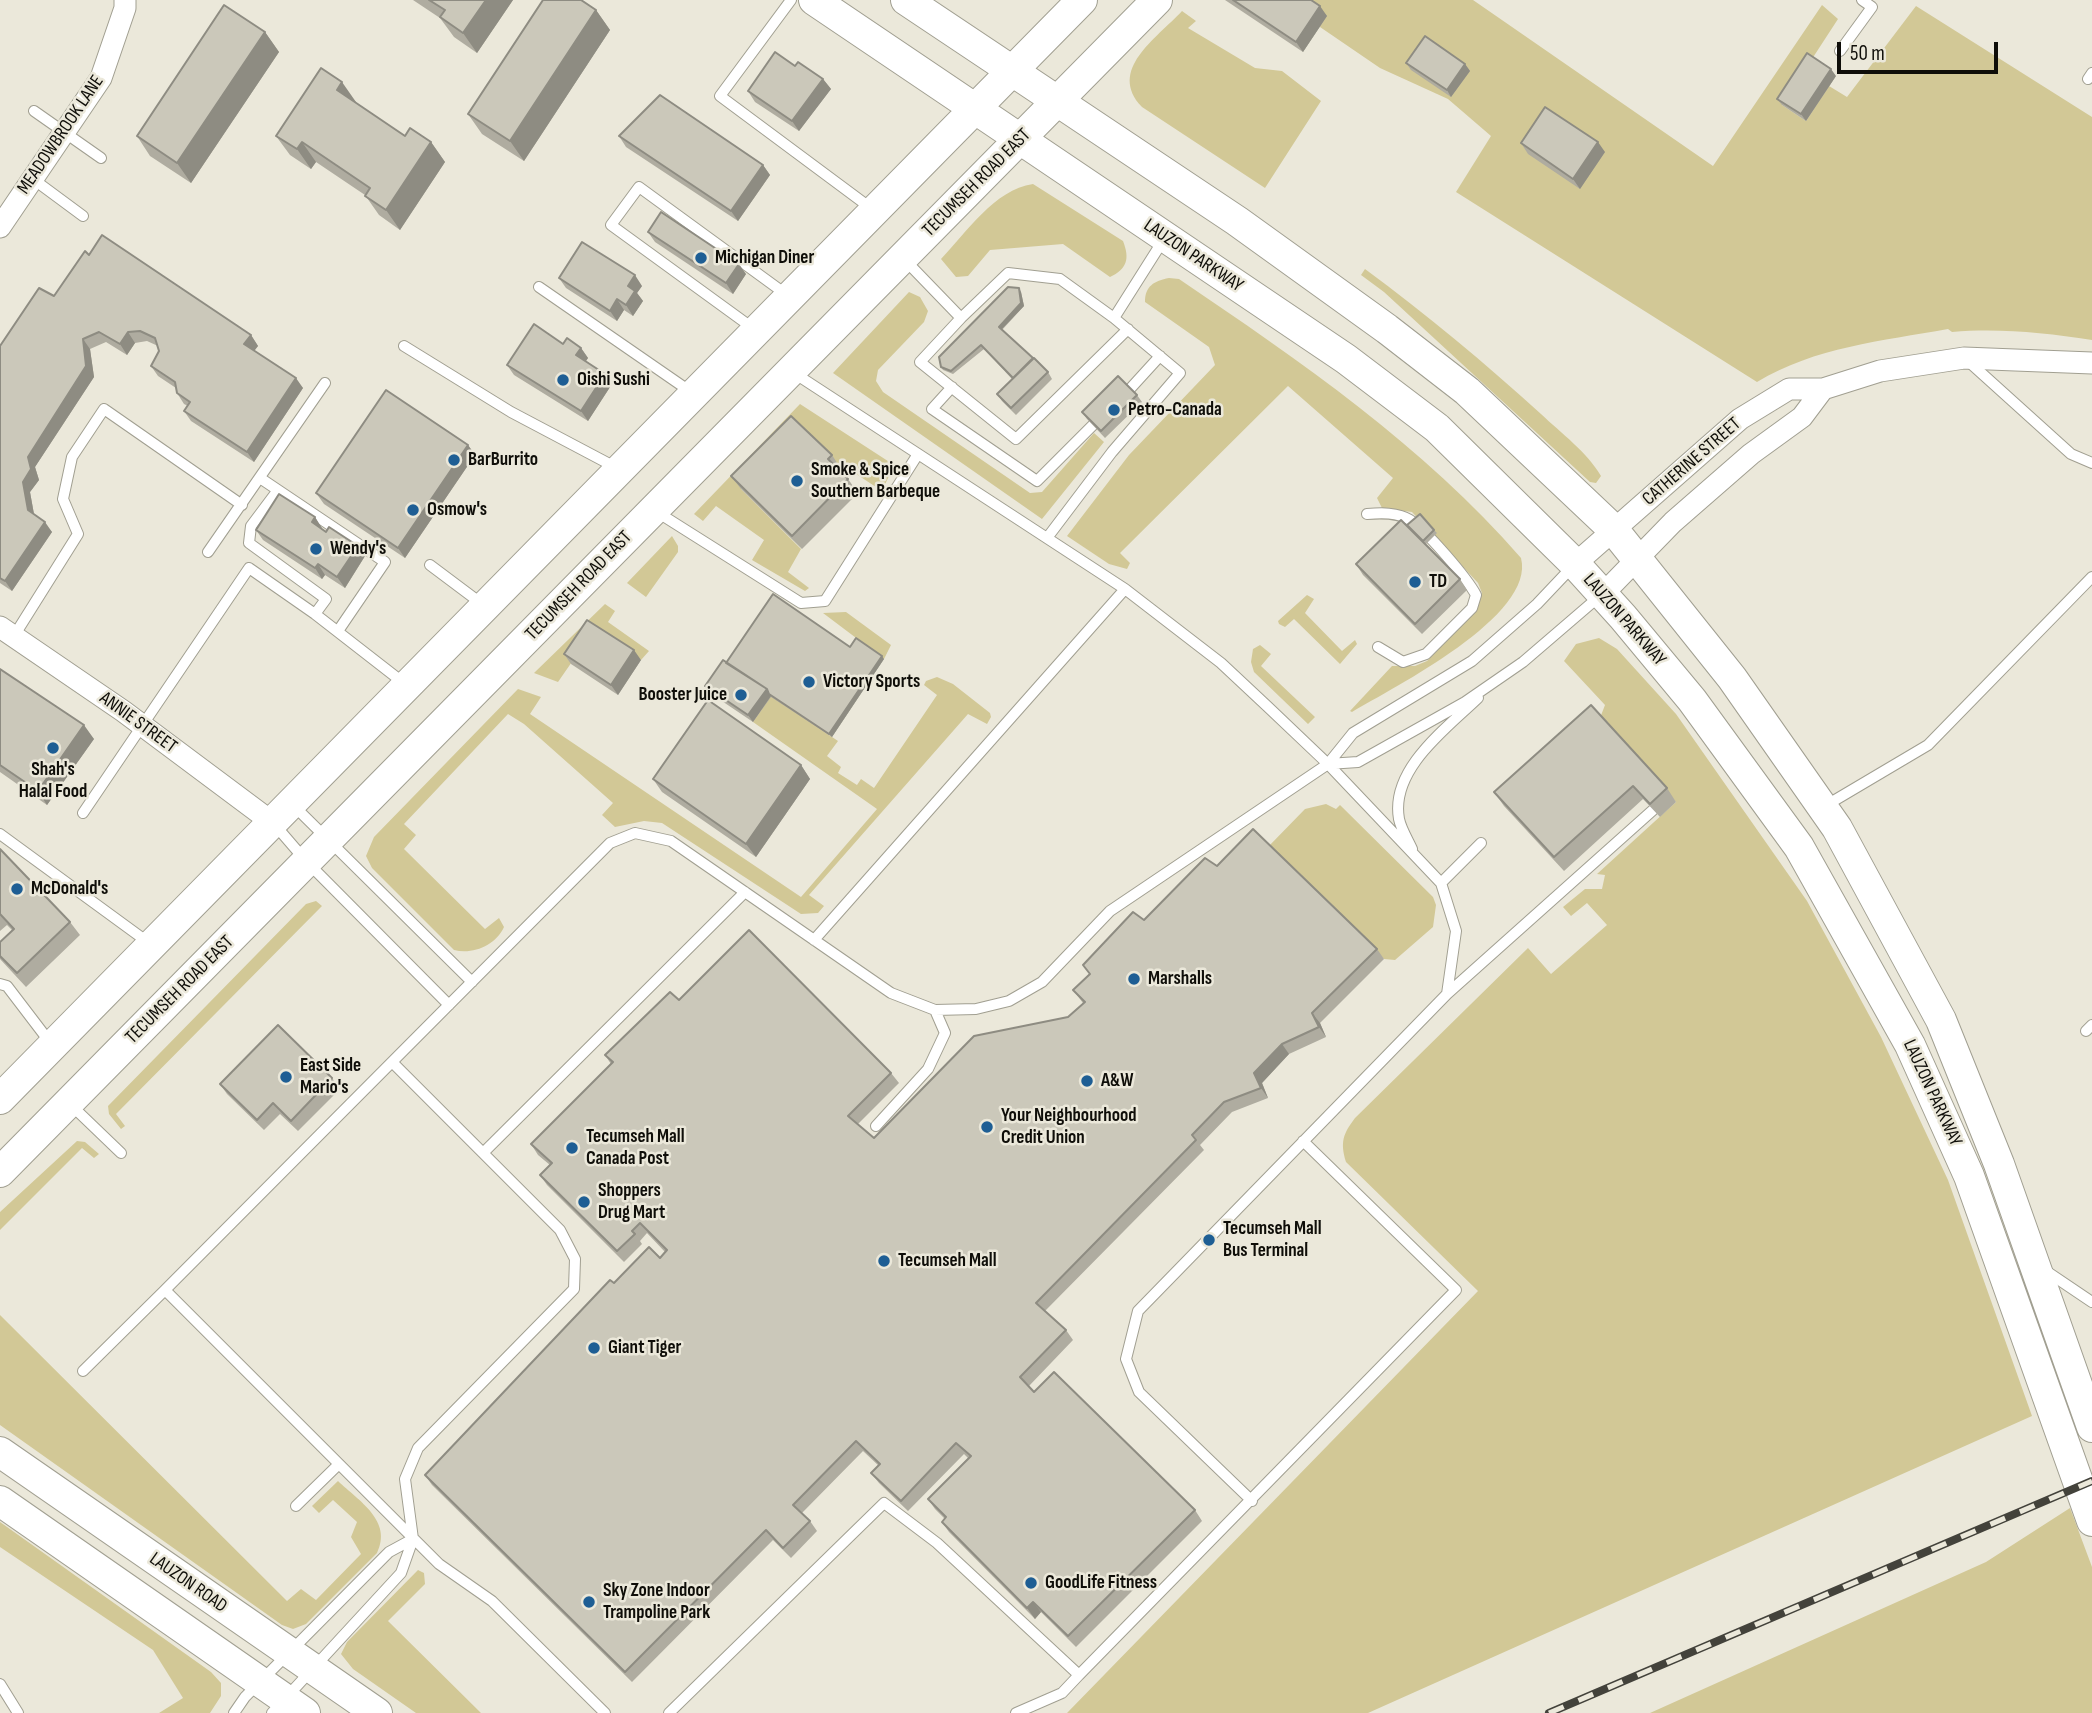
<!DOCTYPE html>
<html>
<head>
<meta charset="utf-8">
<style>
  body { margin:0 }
  #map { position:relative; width:2092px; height:1713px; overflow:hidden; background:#ebe8da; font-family:"Sofia Sans Condensed",sans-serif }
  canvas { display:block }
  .scale { position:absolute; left:1837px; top:42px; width:161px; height:32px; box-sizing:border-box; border:4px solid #0f0e09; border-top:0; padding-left:9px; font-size:21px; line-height:24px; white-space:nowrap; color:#0f0e09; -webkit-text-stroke:5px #ebe8da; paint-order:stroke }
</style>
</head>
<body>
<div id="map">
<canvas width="2092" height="1713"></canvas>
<div class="scale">50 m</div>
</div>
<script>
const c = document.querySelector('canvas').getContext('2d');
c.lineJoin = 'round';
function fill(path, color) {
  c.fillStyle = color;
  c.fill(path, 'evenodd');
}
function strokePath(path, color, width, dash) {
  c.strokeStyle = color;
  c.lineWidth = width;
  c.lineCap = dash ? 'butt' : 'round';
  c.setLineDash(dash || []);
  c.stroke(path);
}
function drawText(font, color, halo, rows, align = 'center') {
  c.font = font + ' "Sofia Sans Condensed",sans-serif';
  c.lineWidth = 5;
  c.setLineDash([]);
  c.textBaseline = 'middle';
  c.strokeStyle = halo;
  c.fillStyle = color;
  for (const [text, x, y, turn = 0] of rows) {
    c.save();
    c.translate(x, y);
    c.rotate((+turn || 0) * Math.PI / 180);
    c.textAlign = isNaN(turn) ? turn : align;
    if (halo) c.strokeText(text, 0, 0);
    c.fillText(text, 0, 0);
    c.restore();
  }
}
fill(new Path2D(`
  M1303,0H1473L1713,166L1822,5L1838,19L1782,105L1806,121L1829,86L1847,97L1916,6L2092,117V340C2045,333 2000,328 1952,332L1948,329C1882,341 1815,347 1757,382L1456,192L1491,136L1448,99L1380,68L1320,27Z
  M1182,11L1196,21L1188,28L1255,68L1282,71L1321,101L1265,188L1142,107C1107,70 1156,39 1182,11Z
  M1033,184L1123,241C1130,259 1127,269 1110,277L1063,244L990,250L968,276L956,277L941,259C967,232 994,190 1033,184Z
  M1365,269C1426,314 1485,363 1541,414C1561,433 1587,452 1601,476L1596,483L1590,482L1384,292L1361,275Z
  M1169,278L1179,279C1300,361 1424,446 1521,558C1536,616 1394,687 1352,712L1350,711L1392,666H1415L1427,661L1476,611L1482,593L1478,583L1412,512L1382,508L1377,498L1393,478L1288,386L1120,553L1130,563L1127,569L1109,564L1067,536L1129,455L1215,365L1209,347L1145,302C1145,286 1154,281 1169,278Z
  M909,292L920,297L928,311L924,322L878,370L876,381L883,392L1030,493L1042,492L1094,433L1104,442L1042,519L833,373Z
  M800,404L894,465L882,491L844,466L841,469L801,429L741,489L801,549L788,572L809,588L805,591L752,560L764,540L716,506L703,521L694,514Z
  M672,536L678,546V552L646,597L627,583Z
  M1307,595L1314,599L1305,613L1342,651L1355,640L1357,644L1340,664L1294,619L1285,627L1279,624L1278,621Z
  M605,604L615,611L608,622L649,651L641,660L594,630L558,682L534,673Z
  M846,612L891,645L884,659L823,613Z
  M1599,638L1617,649L1676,714L1807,901L1881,1037L1948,1180L2032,1416L1368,1713H1067L1478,1291L1346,1162C1340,1142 1343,1134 1355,1118L1528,948L1551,974L1607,925L1587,903L1571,916L1563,907L1585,889H1602L1605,875L1597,874L1676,802L1600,718L1605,705L1564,661L1576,644Z
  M1260,645L1271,654L1261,666L1315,717L1308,724L1254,672L1251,662L1253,649Z
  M937,677L953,684L990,713L991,717L987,724L968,714L809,895L824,906L818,913L801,914L662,823L644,821L615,827L602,815L613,803L524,724L508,714L404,824L416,835L404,849L485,929L499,918L504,927C496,945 473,955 454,950L372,868L366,856L374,837L518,689L541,697L530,714L801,897L877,809L753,722L771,696L838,741L827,756L841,767L838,773L857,785L861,779L874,788L937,695L924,685L926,681Z
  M1326,804L1336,809L1340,805L1433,897L1436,905L1433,927L1395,960L1384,959L1268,847L1305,809Z
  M316,901L322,906L116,1114L125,1126L121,1129L109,1114L108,1106L306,904Z
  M77,1141L85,1142L99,1154L94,1158L82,1148L0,1230V1212Z
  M0,1315L287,1601L301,1589L316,1600L361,1554L351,1537L357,1522L333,1500L319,1513L312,1506L338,1481C359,1501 393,1521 377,1553L306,1624L293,1629L282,1625L0,1425Z
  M2070,1508L2092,1567V1713H1650L1986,1562Z
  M0,1522L211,1672L221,1683V1696L210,1713H159L183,1698L153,1650L0,1547Z
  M418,1570L424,1573L425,1584L388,1621L481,1713H416L353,1669L341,1654L347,1642Z`), '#d2c896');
const lane = new Path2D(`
  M791,0L720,96L872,209
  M1840,51L1872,7L1862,0
  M2088,79L2092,73
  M34,111L101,158
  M33,179L83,216
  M903,258L961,318L1008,273L1060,279L1114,318
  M539,287L691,392
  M961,318L920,362L1016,439L1128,329
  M754,329L611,225L639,187L787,295
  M404,346L511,412L617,468
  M1968,361L2071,454L2092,463
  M794,373L1125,589L1221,663L1268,707L1328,764L1441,883L1456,931L1447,994
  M952,387L932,409L1037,481L1093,425
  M1129,390L1160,356
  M260,478L385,562L338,631
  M278,490L251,526L249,543L326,599L315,614
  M657,512L801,603L825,601L918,454
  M1367,514C1380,513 1398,512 1410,520C1426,530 1467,578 1476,595L1472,608L1426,654L1403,662L1378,647
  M1047,538L1112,452L1180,373L1114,318L1164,239
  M208,552L325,383
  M430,565L482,604
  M14,636L78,534L63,499L72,457L104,409L242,505
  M1328,764L1358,762L1465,702L1523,662L1601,595
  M292,804L472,982
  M1825,806L1928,745L2092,577
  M83,813L249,568L315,614L405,684
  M275,825L306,861L449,1005
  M0,834L149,943
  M1412,849C1408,840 1401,829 1399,819C1390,769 1447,728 1478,698
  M1441,883L1481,843
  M814,940L1125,589
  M0,984L7,986L52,1045
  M2086,1031L2092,1025
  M70,1104L121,1153
  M876,1126L928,1069L945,1033L935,1010
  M483,1153L745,892
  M2043,1269L2092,1302
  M83,1371L165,1290
  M1252,1501L1139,1392L1126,1359L1138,1311L1447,994L1653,810
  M296,1506L339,1464
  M0,1684L18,1713
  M234,1713L245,1697L389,1552L413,1539
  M272,1713L401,1573L413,1539L405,1479L418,1448L574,1289L575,1259L560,1230L392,1062
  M605,1713L492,1601L439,1564L165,1290L610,843L635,833L671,841L891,993L935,1010L976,1009L1009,1001L1042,982L1110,911L1328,764L1353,733L1472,661L1537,604L1573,566
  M669,1713L884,1503L937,1543L1079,1675L1456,1290L1303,1141
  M1016,1713L1062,1693L1079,1675`);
const street = new Path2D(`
  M0,227L101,78L125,8V0
  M1575,564L1740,419L1789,389H1823L1880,371L1964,358L2092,363
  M1603,594L1673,522L1751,454L1802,417L1823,389
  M0,627L123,711L273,823`);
const secondary = new Path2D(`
  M814,0L1346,359L1437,428L1575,564L1623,617L1692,700L1799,847L1910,1045L1969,1176L2092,1521
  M906,0L1237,221L1387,329L1467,391L1613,529L1732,678L1837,828L1941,1020L1999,1164L2092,1427
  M0,1099L1082,0
  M0,1172L1157,0
  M0,1452L377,1713
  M0,1501L305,1713`);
strokePath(lane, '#a19f91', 12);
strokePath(street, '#a19f91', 23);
strokePath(secondary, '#a19f91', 32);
strokePath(lane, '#fff', 10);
strokePath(street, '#fff', 21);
strokePath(secondary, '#fff', 30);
const rail = new Path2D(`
  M1549,1713L2092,1481`);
strokePath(rail, '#43423b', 8);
strokePath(rail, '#ebe8da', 5, [16]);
fill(new Path2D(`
  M413,0H513L477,53L454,37L440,18Z
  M1225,0H1311L1327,16L1303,52Z
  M596,10L610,30L524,161L482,134L468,114Z
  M265,32L279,52L191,183L150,156L137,136Z
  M1406,63L1465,64L1470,71L1451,97L1411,70Z
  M795,66L823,79L831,89L799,131L755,102L748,91Z
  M1836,76L1806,121L1782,105L1777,99Z
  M355,102L405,136L431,142L445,162L400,230L379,215L365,195L316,162L311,169L290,155L276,136Z
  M619,136L763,165L770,175L738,221L626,147Z
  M1521,143L1605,152L1580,189L1528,154Z
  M648,232L746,274L733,294L655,242Z
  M89,255L251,335L258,346L254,350L303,388L254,462L191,421L184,411L188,406L184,404L177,393L176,388L158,376L151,366L159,351L158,346L147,341L135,343L127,355L106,342L90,349L94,377L35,467L39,480L30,492L34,514L52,532L12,591L0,583V346L54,296Z
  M559,278L642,286L637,293L643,301L633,316L624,310L617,321L566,288Z
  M1021,292L1024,306L1002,330L1048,372L1052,379L1016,415L1002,401L997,394L1012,379L984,349L953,374L943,370L941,367Z
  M563,344L581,348L588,358L586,361L605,374L612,384L588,421L514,375L507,365Z
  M1137,395L1142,402L1105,438L1087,419L1082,412Z
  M468,445L475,455L405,558L324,504L316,493Z
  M832,455L841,469L839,471L848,479L858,493L802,549L741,489L731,476Z
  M315,517L321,528L365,556L345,588L325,575L322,579L263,540L256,530Z
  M1407,525L1434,530L1437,533L1426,544L1460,579L1467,590L1422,634L1363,575L1356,564Z
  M850,647L884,659L832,737L771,697L753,722L710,693L705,686L726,663Z
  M564,654L641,660L618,695L571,664Z
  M0,669L94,739L47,805L0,772Z
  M1591,705L1667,788L1676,802L1660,817L1643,799L1564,871L1504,806L1494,792Z
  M801,765L810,779L756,857L662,792L653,779Z
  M0,849L70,922L80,935L26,987L0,959V942L12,930L7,925L0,931Z
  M1217,866L1377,949L1384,959L1320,1023L1326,1037L1289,1054L1262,1083L1268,1098L1232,1112L1200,1145L1204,1150L1045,1311L1066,1330L1073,1340L1029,1386L1034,1392L1195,1510L1202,1521L1076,1647L1041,1612L1035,1619L949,1532L942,1522L945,1519L935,1509L928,1499L968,1458L964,1454L908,1511L879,1483L871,1473L879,1466L863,1451L802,1513L810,1521L817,1531L791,1558L773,1540L632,1682L432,1485L425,1475L614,1283L660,1258L665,1252L647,1233L640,1241L642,1244L624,1262L547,1185L540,1175L550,1165L538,1155L531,1144L611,1064L605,1055L679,1000L891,1073L899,1083L858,1124L874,1138L1068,1017L1083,1003L1073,990L1144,920Z
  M332,1078L340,1089L298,1131L280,1114L264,1130L227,1094L220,1084Z`), '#afaca0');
fill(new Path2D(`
  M486,0H513L477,53L463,33Z
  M1320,6L1327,16L1303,52L1296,42Z
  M596,10L610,30L524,161L510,141Z
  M265,32L279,52L191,183L177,163Z
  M1465,64L1470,71L1451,97L1447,90Z
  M1831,69L1836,76L1806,121L1801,114Z
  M823,79L831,89L799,131L792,121Z
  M342,82L356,102L351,110L337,90Z
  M302,142L316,162L311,169L297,149Z
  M431,142L445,162L400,230L386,210Z
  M1598,142L1605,152L1580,189L1573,179Z
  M763,165L770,175L738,221L731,211Z
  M739,264L746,274L733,294L726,283Z
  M635,275L642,286L637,293L643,301L633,316L626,305L628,286Z
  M1019,288L1021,292L1024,306L1001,330L999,327Z
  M617,299L624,310L617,321L610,311Z
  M128,332L135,343L127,355L120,344Z
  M251,335L258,346L252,354L244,344Z
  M83,339L90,349L94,377L35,467L39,480L30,492L35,520L28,510L23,482L28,457Z
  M581,348L588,358L583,365L576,355Z
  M605,374L612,384L588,421L581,411Z
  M296,378L303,388L254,462L247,452Z
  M468,445L475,455L405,558L398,548Z
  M315,517L322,528L319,532L312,522Z
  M45,522L52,532L12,591L5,581Z
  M358,546L365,556L345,588L337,577Z
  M318,564L325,575L322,579L315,568Z
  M634,650L641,660L618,695L611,685Z
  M882,656L884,659L832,737L829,734Z
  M767,689L771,696L753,722L748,715Z
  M84,725L94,739L47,805L38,791Z
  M801,765L810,779L756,857L746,844Z
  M1312,1013L1320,1023L1326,1037L1319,1027Z
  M1282,1044L1289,1054L1262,1083L1268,1098L1261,1088L1254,1073Z
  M1033,1602L1041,1612L1035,1619L1027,1608Z`), '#8e8c82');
const building = new Path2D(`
  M429,0H486L463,33L440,17L445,10Z
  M543,0H581L596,10L510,141L468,114Z
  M1233,0H1311L1320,6L1296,42Z
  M224,5L265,32L177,163L137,136Z
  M1425,36L1465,64L1447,90L1406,63Z
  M775,52L795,66L798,62L823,79L792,121L748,91Z
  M1807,53L1831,69L1801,114L1777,99Z
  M321,68L342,82L337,90L405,136L410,128L431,142L386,210L365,196L370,188L302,142L297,149L276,136Z
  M660,95L763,165L731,211L619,136Z
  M1545,107L1598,142L1573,179L1521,143Z
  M661,212L739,264L726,283L648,232Z
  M102,235L251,335L244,344L296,378L247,452L184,411L190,402L177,393L175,382L151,366L159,351L155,338L140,331L128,332L120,344L99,332L83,339L86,366L28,457L31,469L23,482L28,510L45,522L5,581L0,578V346L39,288L54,296L85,251L89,255Z
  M582,242L635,275L628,286L635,291L626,305L617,299L610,311L559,278Z
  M1008,287L1019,288L1021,303L999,327L1033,358L1013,378L981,345L951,371L941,367L939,357Z
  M534,324L563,344L567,338L581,348L576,355L605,374L581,411L507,365Z
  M1034,358L1048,372L1011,408L997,394Z
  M1118,376L1137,395L1101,431L1082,412Z
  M386,390L468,445L398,548L316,493Z
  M791,416L832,455L828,459L848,479L792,536L731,476Z
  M279,494L315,517L312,522L326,532L329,527L358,546L337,577L318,564L315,568L256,530Z
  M1420,514L1434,530L1423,541L1407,525Z
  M1401,520L1460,579L1415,624L1356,564Z
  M773,594L850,647L856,638L882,656L829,734L769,694L767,689L726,663Z
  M587,620L634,650L611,685L564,654Z
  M723,660L767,689L748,715L705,686Z
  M0,669L84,725L38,791L0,765Z
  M708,700L801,765L746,844L653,779Z
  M1591,705L1667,788L1650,804L1633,786L1554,857L1494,792Z
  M1253,829L1377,949L1312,1013L1319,1027L1282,1044L1254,1073L1261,1088L1224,1102L1192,1135L1196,1140L1036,1303L1066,1330L1020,1377L1034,1392L1054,1372L1195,1510L1068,1636L1033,1602L1027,1608L942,1522L946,1517L928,1499L971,1456L956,1443L901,1501L871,1473L880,1464L856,1441L793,1505L810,1521L783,1548L766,1530L625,1672L425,1475L610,1280L614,1283L649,1247L660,1258L667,1250L640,1223L632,1231L635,1234L617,1251L540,1175L552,1163L531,1144L613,1062L605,1055L670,992L679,1000L749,930L891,1073L848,1116L874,1138L974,1036L1068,1017L1085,1002L1073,990L1090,974L1083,965L1133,912L1144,920L1205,858L1217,866Z
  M0,849L70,922L17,973L0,956V942L14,929L0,914Z
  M278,1025L332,1078L291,1121L273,1103L257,1120L220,1084Z`);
fill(building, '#cbc8ba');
strokePath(building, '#8e8c82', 2);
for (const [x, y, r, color] of [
  [701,258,7,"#1e5e94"],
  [563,380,7,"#1e5e94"],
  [1114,410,7,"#1e5e94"],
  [454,460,7,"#1e5e94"],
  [797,481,7,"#1e5e94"],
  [413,510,7,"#1e5e94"],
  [316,549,7,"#1e5e94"],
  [1415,582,7,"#1e5e94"],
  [809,682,7,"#1e5e94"],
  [741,695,7,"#1e5e94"],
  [53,748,7,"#1e5e94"],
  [17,889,7,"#1e5e94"],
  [1134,979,7,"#1e5e94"],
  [286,1077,7,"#1e5e94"],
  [1087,1081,7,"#1e5e94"],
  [987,1127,7,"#1e5e94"],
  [572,1148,7,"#1e5e94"],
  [584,1202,7,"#1e5e94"],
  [1209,1240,7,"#1e5e94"],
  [884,1261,7,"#1e5e94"],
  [594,1348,7,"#1e5e94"],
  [1031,1583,7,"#1e5e94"],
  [589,1602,7,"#1e5e94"]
]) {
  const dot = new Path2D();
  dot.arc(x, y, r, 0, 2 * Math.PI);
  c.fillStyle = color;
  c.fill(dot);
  strokePath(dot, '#ebe8da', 2.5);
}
drawText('19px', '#0f0e09', '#ebe8da', [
  ["MEADOWBROOK LANE",61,135,-56],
  ["TECUMSEH ROAD EAST",977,183,-45],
  ["LAUZON PARKWAY",1193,256,34],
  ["CATHERINE STREET",1692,462,-41],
  ["TECUMSEH ROAD EAST",579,586,-46],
  ["LAUZON PARKWAY",1624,620,49],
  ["ANNIE STREET",138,723,36],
  ["TECUMSEH ROAD EAST",180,990,-45],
  ["LAUZON PARKWAY",1932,1093,65],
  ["LAUZON ROAD",188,1583,35]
]);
drawText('bold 19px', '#0f0e09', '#ebe8da', [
  ["Michigan Diner",715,258],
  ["Oishi Sushi",577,380],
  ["Petro-Canada",1128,410],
  ["BarBurrito",468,460],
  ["Smoke & Spice",811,470],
  ["Southern Barbeque",811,492],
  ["Osmow's",427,510],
  ["Wendy's",330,549],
  ["TD",1429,582],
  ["Victory Sports",823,682],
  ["Booster Juice",727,695,"right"],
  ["Shah's",53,770,"center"],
  ["Halal Food",53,792,"center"],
  ["McDonald's",31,889],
  ["Marshalls",1148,979],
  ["East Side",300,1066],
  ["Mario's",300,1088],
  ["A&W",1101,1081],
  ["Your Neighbourhood",1001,1116],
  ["Credit Union",1001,1138],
  ["Tecumseh Mall",586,1137],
  ["Canada Post",586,1159],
  ["Shoppers",598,1191],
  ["Drug Mart",598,1213],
  ["Tecumseh Mall",1223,1229],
  ["Bus Terminal",1223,1251],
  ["Tecumseh Mall",898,1261],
  ["Giant Tiger",608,1348],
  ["GoodLife Fitness",1045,1583],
  ["Sky Zone Indoor",603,1591],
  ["Trampoline Park",603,1613]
], 'left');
</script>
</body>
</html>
